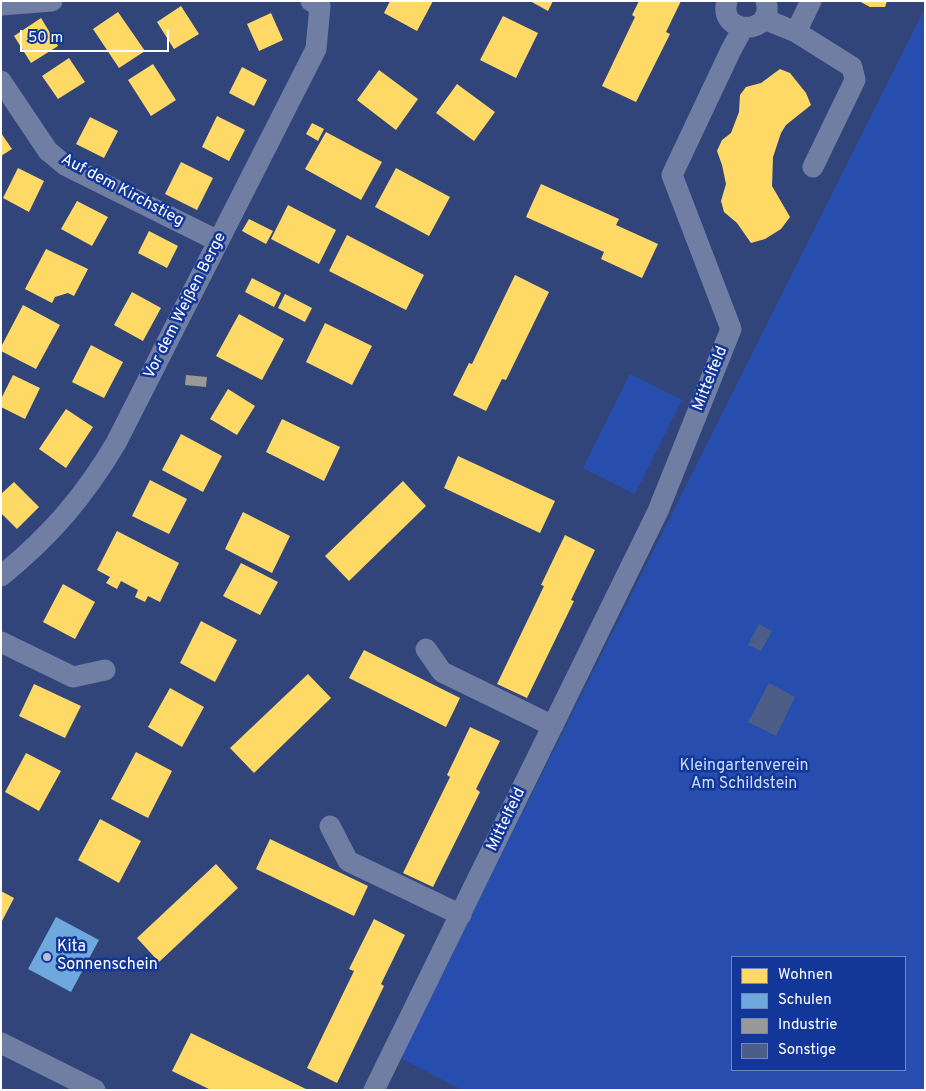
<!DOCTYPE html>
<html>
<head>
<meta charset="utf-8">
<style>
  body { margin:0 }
  #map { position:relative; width:926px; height:1091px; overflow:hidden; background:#31457a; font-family:Overpass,sans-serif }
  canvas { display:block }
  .frame { position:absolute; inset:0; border:2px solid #fff; pointer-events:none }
  .legend { position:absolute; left:731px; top:956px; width:175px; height:115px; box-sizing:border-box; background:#133798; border:1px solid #7187c1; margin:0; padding:6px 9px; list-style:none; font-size:15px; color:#fff }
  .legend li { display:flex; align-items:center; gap:10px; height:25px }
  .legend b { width:25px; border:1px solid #7187c1 }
  .scale { position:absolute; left:20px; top:30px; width:149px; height:22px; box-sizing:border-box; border:2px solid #fff; border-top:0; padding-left:6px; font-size:15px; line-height:18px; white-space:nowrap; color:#fff; -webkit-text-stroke:4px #133798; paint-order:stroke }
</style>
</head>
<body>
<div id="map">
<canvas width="926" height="1091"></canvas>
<div class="frame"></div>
<ul class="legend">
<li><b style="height:14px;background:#ffd966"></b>Wohnen</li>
<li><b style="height:14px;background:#6fa8dc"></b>Schulen</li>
<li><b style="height:14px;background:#999"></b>Industrie</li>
<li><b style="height:14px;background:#4c5d87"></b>Sonstige</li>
</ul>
<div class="scale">50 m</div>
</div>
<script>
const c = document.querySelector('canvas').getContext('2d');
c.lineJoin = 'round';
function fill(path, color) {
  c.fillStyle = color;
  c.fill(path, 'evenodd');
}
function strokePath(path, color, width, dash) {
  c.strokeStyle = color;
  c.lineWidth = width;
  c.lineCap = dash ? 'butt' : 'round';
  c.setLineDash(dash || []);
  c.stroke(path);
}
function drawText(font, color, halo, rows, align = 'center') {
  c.font = font + ' Overpass,sans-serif';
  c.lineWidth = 5;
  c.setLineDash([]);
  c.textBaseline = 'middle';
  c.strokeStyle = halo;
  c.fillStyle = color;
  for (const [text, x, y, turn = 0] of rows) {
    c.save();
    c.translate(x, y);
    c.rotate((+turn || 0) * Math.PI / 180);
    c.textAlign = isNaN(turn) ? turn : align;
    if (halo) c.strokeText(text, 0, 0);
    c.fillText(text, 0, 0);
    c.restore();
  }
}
fill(new Path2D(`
  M925,8V1090H462L400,1058ZM732,957H905V1070H732Z
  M630,374L682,400L635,494L583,468Z`), '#274eae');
fill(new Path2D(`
  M390,1H433L417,31L384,13Z
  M530,1H553L548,11Z
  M639,1H681L666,32L670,34L636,102L602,86L635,17L632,15Z
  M859,1H887L885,7H870Z
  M181,6L199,34L174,49L157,22Z
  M118,12L145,51L119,68L93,29Z
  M271,13L283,40L259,51L247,24Z
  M503,16L538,33L516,78L480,60Z
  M41,18L58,46L31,63L14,36Z
  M69,58L85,82L58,99L42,76Z
  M153,64L176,100L151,116L128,80Z
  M242,67L267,80L254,106L229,93Z
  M780,69L790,73L806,93L811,105L786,125L781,133L773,157L772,186L790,217L781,229L765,239L751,243L737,223L724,212L721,201L726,184L722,165L717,151L722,140L731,133L739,112L740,95L746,87L761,83Z
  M379,70L418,99L396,130L357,100Z
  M457,84L495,112L474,141L436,113Z
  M217,116L245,130L229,161L202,147Z
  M90,117L118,131L104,158L76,144Z
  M312,123L324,129L318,141L306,134Z
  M326,132L382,162L361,200L305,169Z
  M1,133L12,149L1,156Z
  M181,162L213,178L197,210L165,194Z
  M18,168L44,181L29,212L3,198Z
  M396,168L450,197L429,236L375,207Z
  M541,184L619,219L616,225L658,244L642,278L601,259L604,252L526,217Z
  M77,201L108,217L92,246L61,229Z
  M288,205L336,230L319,264L271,239Z
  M249,219L273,231L266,244L242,231Z
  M149,231L178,246L167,268L138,253Z
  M347,235L424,275L406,310L329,271Z
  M46,249L88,269L74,296L68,293L55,297L52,303L25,289Z
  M515,275L549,292L506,380L502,379L486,411L453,395L469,363L472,364Z
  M252,278L281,293L274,307L245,292Z
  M132,292L161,308L143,341L114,325Z
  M285,294L312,308L305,322L278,308Z
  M23,305L60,325L36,369L1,351V347Z
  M239,314L284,339L262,380L216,356Z
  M325,323L372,346L352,385L306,362Z
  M91,345L123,362L104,398L72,382Z
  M13,375L40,388L25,419L1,407V399Z
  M228,389L255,406L237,435L210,419Z
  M66,409L93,427L66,468L39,449Z
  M282,419L340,447L324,481L266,452Z
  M181,434L222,456L203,492L162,470Z
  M458,456L555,501L540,533L444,488Z
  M150,480L187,499L169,534L132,516Z
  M403,481L426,506L349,581L325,556Z
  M14,482L39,507L17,529L1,513V494Z
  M243,512L290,536L272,573L225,549Z
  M117,531L179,563L160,602L148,596L145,602L135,597L138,590L121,581L117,589L106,583L110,577L97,570Z
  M565,535L595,550L571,600L574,601L527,698L497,684L544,586L541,585Z
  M241,563L278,582L260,615L223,596Z
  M63,584L95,602L75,639L43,622Z
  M201,621L237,640L215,682L180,663Z
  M364,650L460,698L446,727L349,678Z
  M308,674L331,698L254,773L230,748Z
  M34,684L81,706L65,738L19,716Z
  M170,688L204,707L182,747L148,727Z
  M470,727L500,741L476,789L480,792L433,887L403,873L450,777L447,775Z
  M136,752L172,771L148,818L111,799Z
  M26,753L61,771L39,811L5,792Z
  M100,819L141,841L119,883L78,860Z
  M270,839L368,886L354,916L256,869Z
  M216,864L238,888L159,962L137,938Z
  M1,891L14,898L1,923Z
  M374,919L405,935L381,984L384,986L337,1083L307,1068L354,971L349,969Z
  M191,1033L267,1070L308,1090H211L172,1071Z`), '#ffd966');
fill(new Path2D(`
  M56,917L99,940L71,992L28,969Z`), '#6fa8dc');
fill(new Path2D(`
  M186,375L207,377L206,387L185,385Z`), '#999');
fill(new Path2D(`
  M759,624L772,631L761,651L748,645Z
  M769,683L795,697L776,736L748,722Z`), '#4c5d87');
strokePath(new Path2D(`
  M727,1C717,36 776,36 766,1
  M1,5L52,1
  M764,19L796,32L852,67L855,80L813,167
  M796,32L811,1
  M1,81L48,151L65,165L218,241
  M1,576C50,536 84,497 116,443L316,49L320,6L311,1
  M1,642L73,677L105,670
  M426,649L442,672L553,726
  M330,826L348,861L461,915
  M1,1043L95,1090
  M374,1090L658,511L731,329L672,175L731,50L743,28`), '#707ea4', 21);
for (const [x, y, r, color] of [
  [47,957,5,"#b7bed0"]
]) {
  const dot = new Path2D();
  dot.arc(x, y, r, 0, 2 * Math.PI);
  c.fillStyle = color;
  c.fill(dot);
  strokePath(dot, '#133798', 2);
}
drawText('16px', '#fff', '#133798', [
  ["Auf dem Kirchstieg",122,191,28],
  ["Vor dem Weißen Berge",186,306,-63],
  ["Mittelfeld",711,379,-68],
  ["Mittelfeld",507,820,-64]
]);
drawText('16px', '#ccdbfd', '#133798', [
  ["Kleingartenverein",744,767],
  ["Am Schildstein",744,785]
]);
drawText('16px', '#fff', '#133798', [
  ["Kita",57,948],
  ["Sonnenschein",57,966]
], 'left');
</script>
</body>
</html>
